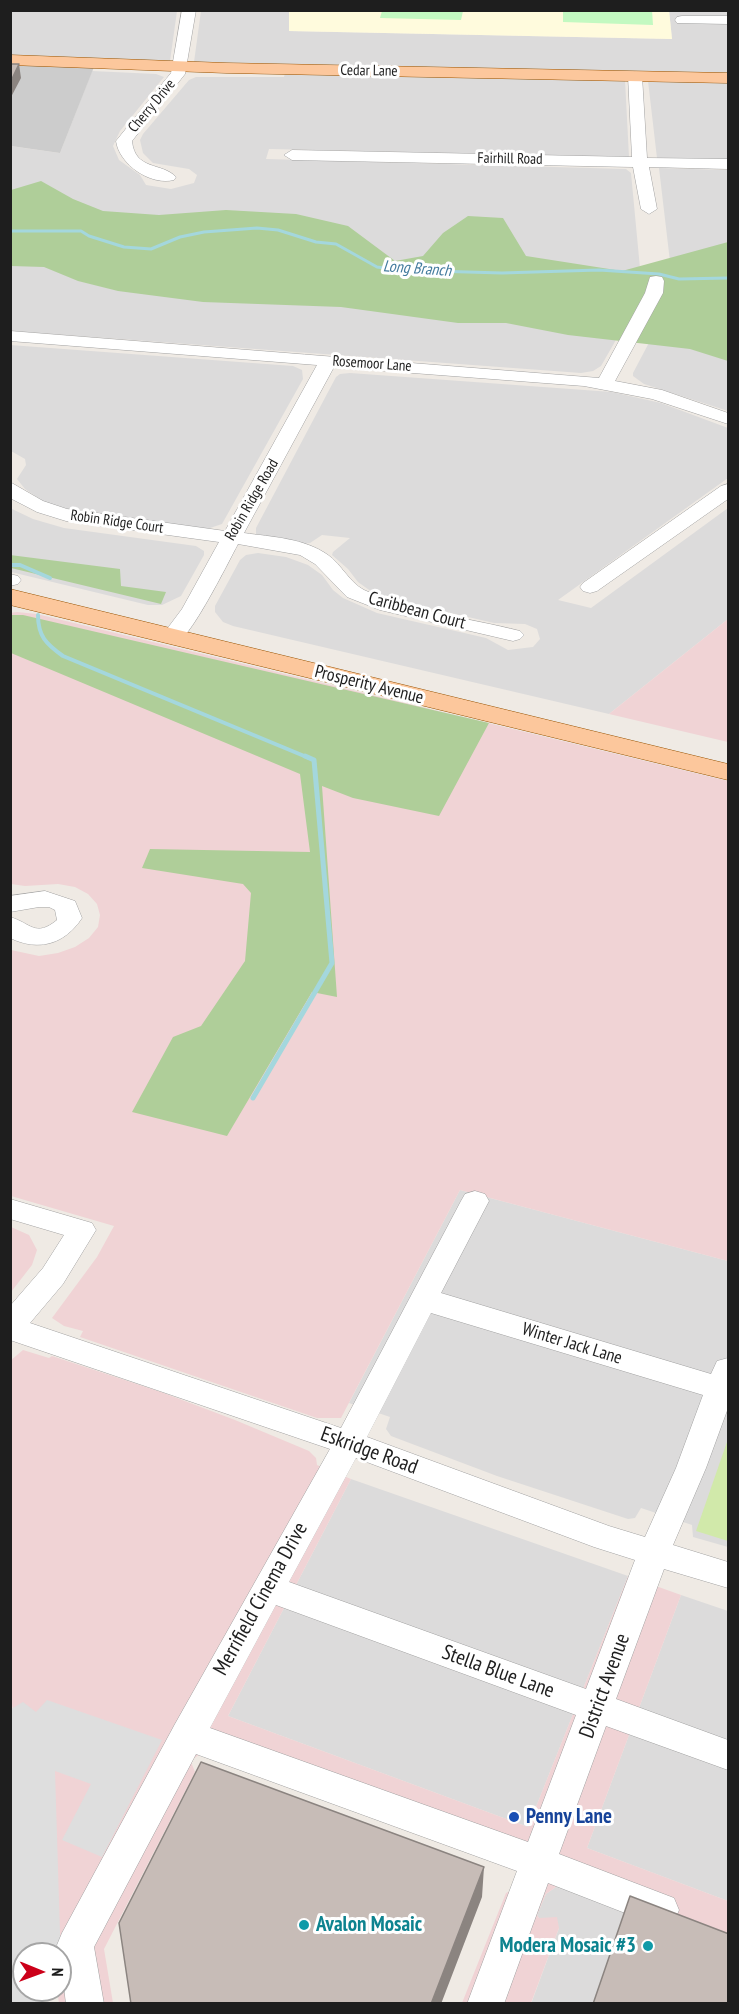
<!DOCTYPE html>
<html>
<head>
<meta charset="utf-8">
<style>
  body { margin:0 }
  #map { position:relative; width:739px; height:2014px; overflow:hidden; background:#efeae4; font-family:"PT Sans Narrow",sans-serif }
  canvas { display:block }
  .frame { position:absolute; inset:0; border:12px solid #1e1e1e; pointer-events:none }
  .north { position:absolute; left:12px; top:1942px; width:60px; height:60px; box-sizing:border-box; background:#fff; border:2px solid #a5a5a5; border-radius:50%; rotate:91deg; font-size:16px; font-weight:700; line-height:24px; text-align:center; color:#1e1e1e }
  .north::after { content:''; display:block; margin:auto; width:21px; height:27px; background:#cc0019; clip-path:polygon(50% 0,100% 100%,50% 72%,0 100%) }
</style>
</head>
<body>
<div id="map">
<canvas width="739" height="2014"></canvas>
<div class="frame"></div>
<div class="north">N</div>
</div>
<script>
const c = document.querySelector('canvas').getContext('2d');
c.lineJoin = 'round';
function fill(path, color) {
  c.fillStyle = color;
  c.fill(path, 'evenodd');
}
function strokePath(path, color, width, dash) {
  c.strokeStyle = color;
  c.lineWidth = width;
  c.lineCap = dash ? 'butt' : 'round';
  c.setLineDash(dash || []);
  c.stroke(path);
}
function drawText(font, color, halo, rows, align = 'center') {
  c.font = font + ' "PT Sans Narrow",sans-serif';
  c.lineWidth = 6;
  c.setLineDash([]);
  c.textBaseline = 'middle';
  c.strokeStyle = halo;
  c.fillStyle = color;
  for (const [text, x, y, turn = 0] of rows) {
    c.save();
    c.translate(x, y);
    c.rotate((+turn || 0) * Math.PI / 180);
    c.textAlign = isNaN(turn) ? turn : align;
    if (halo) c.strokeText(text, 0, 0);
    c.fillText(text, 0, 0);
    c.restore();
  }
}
fill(new Path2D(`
  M11,11H177L170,61L11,55Z
  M201,11H289V31L672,39L669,11H728V74L194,62Z
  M92,71L156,74L164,77L120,131L113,146L119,160L140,175L146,185L171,189L194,183L197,175L189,169L153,163L143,153L140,140L143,134L189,80L196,77H284L285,73L625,80L629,157L269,149L266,159L626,169L631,173L641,279L636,305L601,366L593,371L581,373L11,331L10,146L60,153Z
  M648,81L728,83V160L657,158Z
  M659,168L728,170V411L644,384L633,376V373L672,299L671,270Z
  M10,345L293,366L302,370L303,379L222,524L204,530L95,517L44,502L25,489L17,479L26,465L25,459L11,451Z
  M350,373L612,392L661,403L728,428V478L558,600L591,608L728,508V619L609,714L233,626L223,622L215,612V606L240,560L246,555L258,553L286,557L308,565L322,575L333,590L343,598L377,613L486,638L508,650L533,647L540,639L537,629L525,624L494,623L390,599L372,592L358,582L348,569L332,555L333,552L350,538L322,535L310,543L303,544L256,534V528L336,377L340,374Z
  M10,508L33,519L64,528L196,546L204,551V555L181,596L162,605H148L11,572Z
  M460,1190L728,1261V1547L693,1537L692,1525L641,1508L635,1518L628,1519L497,1476L391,1436L386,1429L390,1417L349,1403Z
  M351,1479L628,1576L528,1827L228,1716Z
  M681,1595L728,1611V1901L587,1848Z
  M560,1884L728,1947V2003L531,2004L559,1928L539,1918L537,1915L546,1894Z`), '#dcdbdb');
fill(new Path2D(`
  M17,612L37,614L728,781V1261L460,1190L341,1418H317L80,1337L83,1331L64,1326L52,1318L97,1257L114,1226L11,1196V950L39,956L58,953L75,947L89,938L98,927L100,915L97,904L88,894L75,887L58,884L25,886L11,884L10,613Z
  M728,619V742L609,714Z
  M11,1227L29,1235L37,1250L32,1265L11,1292Z
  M23,1350L49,1358L52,1356L161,1392L235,1420L309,1451L316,1458L317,1465L351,1479L228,1716L528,1827L628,1576L681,1595L587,1848L728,1901V1947L560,1884L546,1894L537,1915L539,1918L557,1917L559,1928L531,2003H462L506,1893L515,1889L517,1871L515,1868L203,1752L193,1759L191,1762L195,1772L104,1949L113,2003H59L57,1990H60V1954H51L11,1698L10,1361Z`), '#f0d3d5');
fill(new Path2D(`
  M669,10L672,39L289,31V11Z`), '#fffbdd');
fill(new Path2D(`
  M11,64L94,67L60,153L11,146Z`), '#ccc');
fill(new Path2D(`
  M728,1439V1541L696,1531Z`), '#d1e9aa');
fill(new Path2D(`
  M41,181L73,199L103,211L159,215L226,210L296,214L348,226L395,261L423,256L443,233L468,216L503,218L526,256L622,271L728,242V361L690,349L568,335L506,323H458L341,307L203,302L118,291L78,281L44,267L11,266V190Z
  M10,555L120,569L121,586L166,592L161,604L11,568Z
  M10,615H23L489,723L439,816L353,798L322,786L337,997L312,992L227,1136L132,1112L173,1037L201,1026L245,961L251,893L243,884L142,868L150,849L310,852L300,774L11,653Z`), '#afce99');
fill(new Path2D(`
  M652,10L653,25L563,22V11Z
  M382,11L459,10L463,11L461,20L380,18Z`), '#c3f9c1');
fill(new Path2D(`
  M47,1700L162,1740L102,1857L62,1840L91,1784L55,1771L61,1965L60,1954H24V1990H43L44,2003L11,2004V1709L23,1702L36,1712Z`), '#dedede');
strokePath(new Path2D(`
  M10,231H81L89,236L124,247L151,249L180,237L204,232L257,228L278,230L316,242L336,244L377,267L398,270L502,273L599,270L659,274L679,279L728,278`), '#a4d7dd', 3);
strokePath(new Path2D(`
  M10,565H20L50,578
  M38,615C38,636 46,644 63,656L309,758`), '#a4d7dd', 4);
strokePath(new Path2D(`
  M253,1098L332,963L314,760L305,756`), '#a4d7dd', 5);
const minor = new Path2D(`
  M182,10H196L185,74L132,141C135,171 162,162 176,177L174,180C150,186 119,164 116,141L171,73Z
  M682,16H728V24L677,23L675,20L677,17Z
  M635,72L642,76L647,158L728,159V169L649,167L657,209L649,214L641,209L633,167L292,160L284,155L292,150L632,157L628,76Z
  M656,276L662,277L664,281L663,293L615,381L662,390L728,413V424L652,399L584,386L334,367L244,533C272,537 304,538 328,555C341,564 350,583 364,590C413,612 469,618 520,631L524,635L520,639L513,641L380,610L347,597L315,564L300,555L238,544C228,563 193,633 178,642C174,644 169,643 165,641L161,637L182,609L219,542L66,521L37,512L10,498V482L43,501L67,509L225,531L317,365L10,341V331L599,378L645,293L650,277Z
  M728,484V499L597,591L590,593L583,591L580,587L583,583L721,486Z
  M10,574L18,576L21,580L18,584L10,586Z
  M45,891L75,901L82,918C65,944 39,952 10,938V917C31,923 35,938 57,920L55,910L49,907H39L10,912V896Z
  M475,1191L485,1194L489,1201L441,1293L711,1374L717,1361L728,1358V1408L706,1468L673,1545L728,1562V1588L664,1569L616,1699L728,1740V1770L606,1726L559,1854L674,1898L679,1910L674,1922L661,1927L548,1883L504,2004H467L517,1871L196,1754L94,1947L104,2004H66L60,1954L57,1945L62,1933L175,1724L330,1449L10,1340V1306L43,1268L64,1235L10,1219V1199L92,1223L96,1230L63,1284L30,1323L341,1428L461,1201L465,1194ZM431,1313L703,1395L676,1468L645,1537L609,1526L367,1437ZM356,1458L594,1547L635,1560L586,1689L289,1582ZM276,1605L576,1715L528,1842L210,1728Z`);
const major = new Path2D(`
  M10,55L226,63L728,73V83L226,73L10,65Z
  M10,589L728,764V780L10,605Z`);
strokePath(minor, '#a2a2a2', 1);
strokePath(major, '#985300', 1);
fill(minor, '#fff');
fill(major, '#fcc79c');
fill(new Path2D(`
  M19,64L21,78L10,99V83Z
  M484,1867L482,1897L441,2004H431Z`), '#8b8480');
const building = new Path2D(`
  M10,64H19L10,83Z
  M201,1762L484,1867L431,2004H131L119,1923Z
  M630,1896L729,1934V2004H593Z`);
fill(building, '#c7bcb7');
strokePath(building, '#8b8480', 1.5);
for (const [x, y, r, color] of [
  [514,1817,6,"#1a4fb4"],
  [304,1925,6,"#0f9aa8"],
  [648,1946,6,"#0f9aa8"]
]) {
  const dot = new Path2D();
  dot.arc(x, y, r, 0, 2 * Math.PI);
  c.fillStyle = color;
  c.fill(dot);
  strokePath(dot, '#fff', 2);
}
drawText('15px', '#1e1e1e', '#fff', [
  ["Cedar Lane",369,71,1],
  ["Cherry Drive",152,106,-50],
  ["Fairhill Road",510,159,1],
  ["Rosemoor Lane",372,364,4],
  ["Robin Ridge Road",252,500,-60],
  ["Robin Ridge Court",117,522,8]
]);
drawText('italic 16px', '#447c9e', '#fff', [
  ["Long Branch",417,269,4]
]);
drawText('18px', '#1e1e1e', '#fff', [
  ["Caribbean Court",417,611,15],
  ["Prosperity Avenue",369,685,14],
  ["Winter Jack Lane",572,1344,17]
]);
drawText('21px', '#1e1e1e', '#fff', [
  ["Eskridge Road",369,1451,20],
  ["Merrifield Cinema Drive",261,1599,-61],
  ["Stella Blue Lane",498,1672,20],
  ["District Avenue",605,1686,-70]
]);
drawText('bold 21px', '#164399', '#fff', [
  ["Penny Lane",526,1817]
], 'left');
drawText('bold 21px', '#0d838f', '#fff', [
  ["Avalon Mosaic",316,1925],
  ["Modera Mosaic #3",636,1946,"right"]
], 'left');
</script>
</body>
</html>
